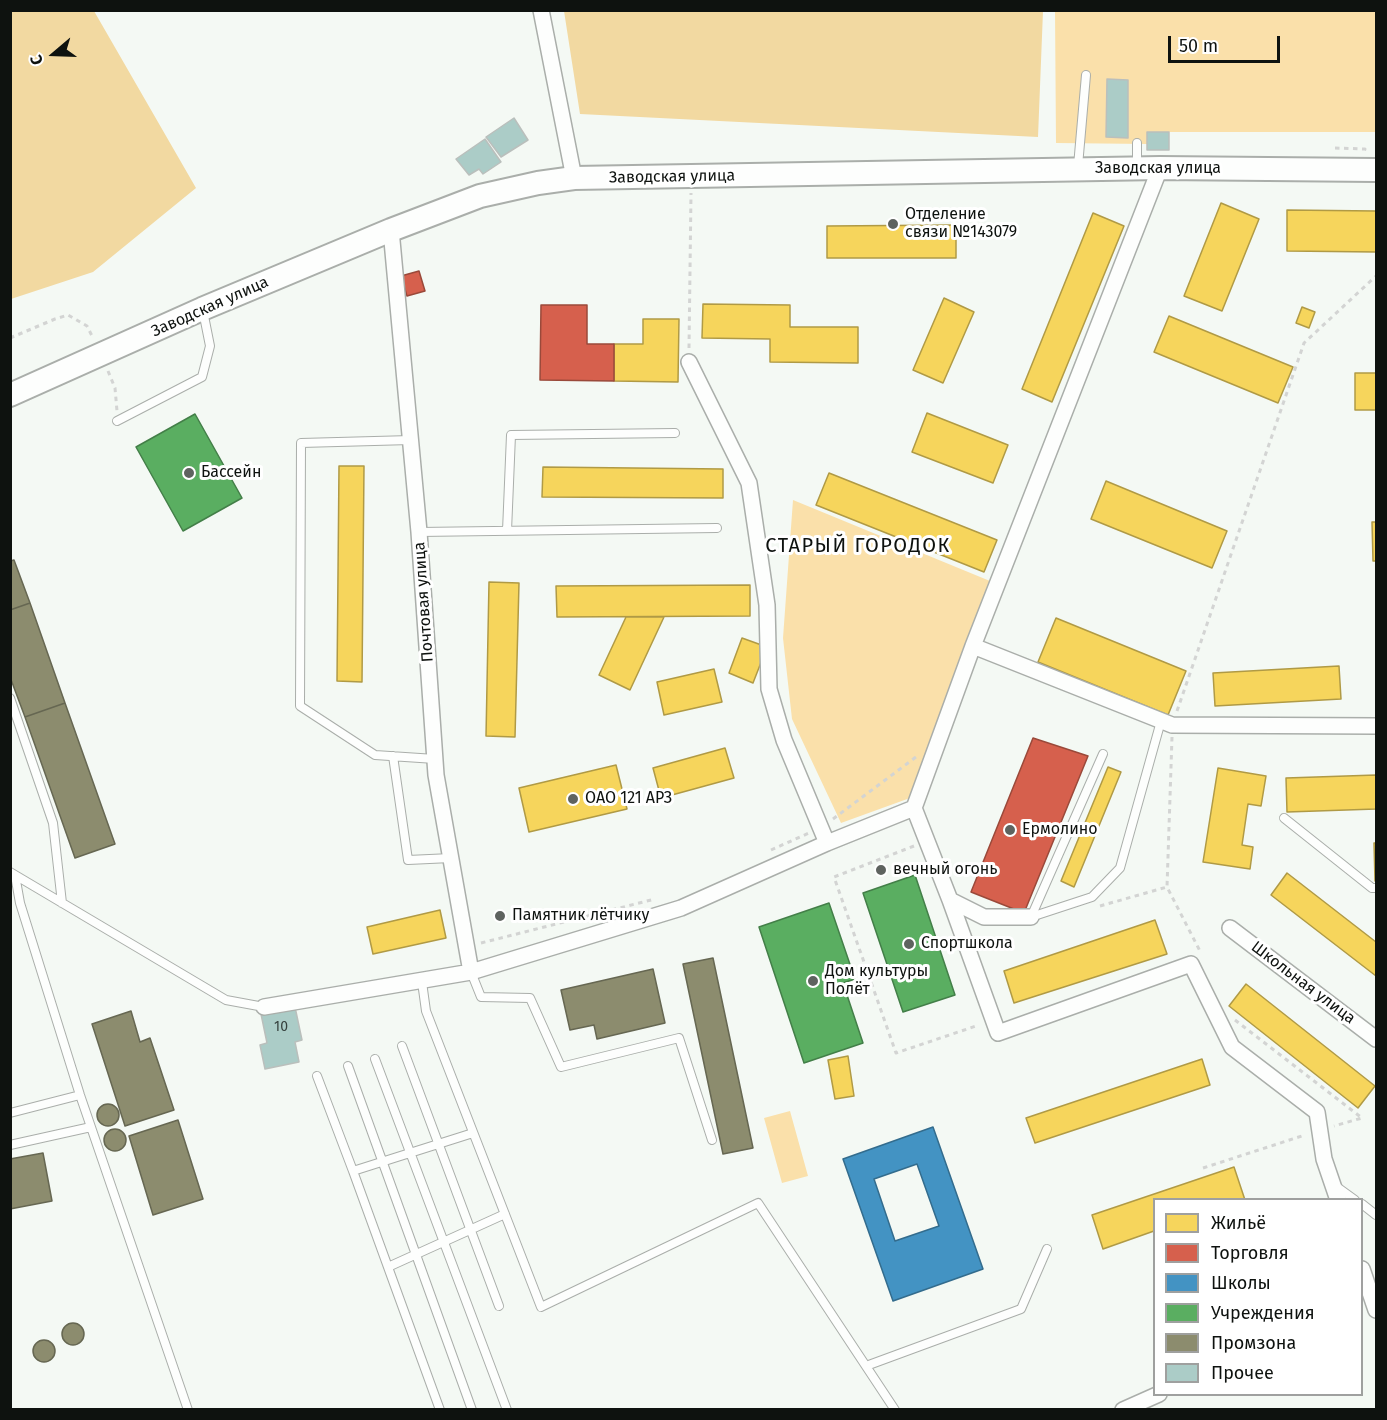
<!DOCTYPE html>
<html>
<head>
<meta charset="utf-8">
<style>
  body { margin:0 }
  #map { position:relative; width:1387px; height:1420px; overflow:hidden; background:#f4f9f4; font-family:"Fira Sans",sans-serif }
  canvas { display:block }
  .frame { position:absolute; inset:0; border:12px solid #0e120f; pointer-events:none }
  .legend { position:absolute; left:1153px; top:1198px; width:210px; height:198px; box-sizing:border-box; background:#fff; border:2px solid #9fa09f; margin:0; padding:8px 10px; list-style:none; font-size:18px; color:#0e120f }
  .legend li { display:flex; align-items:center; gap:12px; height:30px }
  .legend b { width:30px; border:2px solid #9fa09f }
  .north { position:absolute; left:24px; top:24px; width:60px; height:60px; -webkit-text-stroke:4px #fff; paint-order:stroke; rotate:251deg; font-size:16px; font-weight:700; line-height:24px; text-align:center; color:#0e120f }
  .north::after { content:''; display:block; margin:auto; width:21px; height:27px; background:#0e120f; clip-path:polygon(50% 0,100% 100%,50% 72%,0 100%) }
  .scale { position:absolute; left:1168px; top:36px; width:112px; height:27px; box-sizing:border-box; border:3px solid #0e120f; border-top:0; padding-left:8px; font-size:18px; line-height:21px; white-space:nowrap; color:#0e120f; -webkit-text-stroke:4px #fff; paint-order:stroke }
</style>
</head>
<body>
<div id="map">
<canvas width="1387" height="1420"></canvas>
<div class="frame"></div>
<ul class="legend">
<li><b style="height:16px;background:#f6d55c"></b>Жильё</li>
<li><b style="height:16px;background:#d6604d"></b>Торговля</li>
<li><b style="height:16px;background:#4393c3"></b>Школы</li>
<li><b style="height:16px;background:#5aae61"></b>Учреждения</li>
<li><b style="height:16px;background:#8c8c6e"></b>Промзона</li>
<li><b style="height:16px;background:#abccc7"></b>Прочее</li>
</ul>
<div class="north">С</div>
<div class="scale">50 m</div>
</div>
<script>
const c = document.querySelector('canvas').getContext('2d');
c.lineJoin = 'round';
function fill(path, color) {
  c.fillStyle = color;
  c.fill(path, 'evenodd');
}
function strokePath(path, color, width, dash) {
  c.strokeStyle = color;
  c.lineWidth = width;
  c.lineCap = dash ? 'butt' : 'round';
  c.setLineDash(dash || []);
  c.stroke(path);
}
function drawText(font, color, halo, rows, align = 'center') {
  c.font = font + ' "Fira Sans",sans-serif';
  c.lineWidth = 6;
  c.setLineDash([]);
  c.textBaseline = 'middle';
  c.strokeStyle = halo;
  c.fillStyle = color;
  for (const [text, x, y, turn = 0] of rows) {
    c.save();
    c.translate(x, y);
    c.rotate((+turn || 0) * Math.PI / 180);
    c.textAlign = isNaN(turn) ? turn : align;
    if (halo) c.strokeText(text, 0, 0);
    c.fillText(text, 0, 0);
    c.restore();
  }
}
fill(new Path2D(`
  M1055,11H1376V132H1148L1147,144L1056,143Z
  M793,500L990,581L910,798L841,823L792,719L783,638Z
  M790,1111L808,1176L782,1183L764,1118Z`), '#fae0aa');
fill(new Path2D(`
  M10,11H94L196,188L93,272L11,299Z
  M564,11H1043L1038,137L580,114Z`), '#f2d9a1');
const homes = new Path2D(`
  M1221,203L1259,219L1222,311L1184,296Z
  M1287,210L1376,211V252L1287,251Z
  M1093,213L1124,226L1052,402L1022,389Z
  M956,225V258H827V226Z
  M944,298L974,312L943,383L913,370Z
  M703,304L790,305V327H858V363L770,362V339L702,338Z
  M1302,307L1315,312L1309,328L1296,323Z
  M1169,316L1293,367L1278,403L1154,352Z
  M643,319H679L678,382L614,381V344H643Z
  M1355,373H1376V410H1355Z
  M927,413L1008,445L993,483L912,452Z
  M339,466H364L362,682L337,681Z
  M543,467L723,469V498L542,497Z
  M829,473L997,540L984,572L816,505Z
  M1106,481L1227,531L1212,568L1091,519Z
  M1372,522H1376V561H1373Z
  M489,582L519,583L515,737L486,736Z
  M750,585V616L557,617L556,586Z
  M626,617H664L630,690L599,675Z
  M1056,618L1186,671L1168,715L1038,662Z
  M742,638L767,647L753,683L729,673Z
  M1339,666L1341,699L1215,706L1213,673Z
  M714,669L722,702L664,715L657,682Z
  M725,748L734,778L661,798L653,768Z
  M616,765L627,809L529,832L519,788Z
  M1108,767L1121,772L1074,887L1061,881Z
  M1218,768L1266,776L1261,806L1248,804L1242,845L1253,847L1250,869L1203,862Z
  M1376,775V809L1287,812L1286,778Z
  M1374,843H1376V881H1375Z
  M1287,873L1376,942V976L1271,895Z
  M440,910L446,938L373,954L367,927Z
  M1155,920L1167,954L1014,1003L1004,971Z
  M1246,984L1375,1086L1358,1108L1229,1006Z
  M848,1056L854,1096L835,1099L828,1060Z
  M1202,1059L1210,1085L1035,1143L1026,1118Z
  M1234,1167L1245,1200H1154V1231L1103,1249L1092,1215Z`);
fill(homes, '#f6d55c');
strokePath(homes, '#b09a45', 1.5);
const shops = new Path2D(`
  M419,271L425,291L407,296L401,276Z
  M541,305H587V344H614V381L540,380Z
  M1033,738L1088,756L1024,913L971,892Z`);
fill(shops, '#d6604d');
strokePath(shops, '#9a493a', 1.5);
const schools = new Path2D(`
  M933,1127L983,1269L893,1301L843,1159ZM917,1164L939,1226L895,1241L874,1179Z`);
fill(schools, '#4393c3');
strokePath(schools, '#336c8d', 1.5);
const public = new Path2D(`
  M195,414L242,498L183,531L136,447Z
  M915,875L955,995L903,1012L863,893Z
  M829,903L855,979L843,983L863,1043L804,1063L759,927Z`);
fill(public, '#5aae61');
strokePath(public, '#437f48', 1.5);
const industry = new Path2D(`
  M14,560L30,603L10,610V561Z
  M30,603L65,703L25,717L10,677V610Z
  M65,703L115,844L75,858L25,717Z
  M713,958L753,1148L723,1154L683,964Z
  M653,969L665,1023L597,1039L594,1025L570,1030L561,990Z
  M131,1011L140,1042L150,1038L174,1110L125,1126L92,1024Z
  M97 1115a11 11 0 1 1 22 0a11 11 0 1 1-22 0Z
  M178,1120L203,1199L153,1215L129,1136Z
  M104 1140a11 11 0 1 1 22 0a11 11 0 1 1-22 0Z
  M43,1153L52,1201L10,1209V1159Z
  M62 1334a11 11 0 1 1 22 0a11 11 0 1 1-22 0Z
  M33 1351a11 11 0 1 1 22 0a11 11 0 1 1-22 0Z`);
fill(industry, '#8c8c6e');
strokePath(industry, '#666752', 1.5);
const building = new Path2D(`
  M1107,79L1128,80V138L1106,137Z
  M514,118L528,140L501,157L486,137Z
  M1147,132H1169V150H1147Z
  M485,139L501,162L483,174L479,169L469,175L456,159Z
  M295,1007L302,1040L295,1042L299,1062L265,1069L260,1045L267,1043L261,1014Z`);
fill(building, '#abccc7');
strokePath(building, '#babfbc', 1.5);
const service = new Path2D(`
  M1137,143V167
  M1078,166L1086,75
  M117,421L202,377L210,346L203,311
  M411,440L301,443L300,706L375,755L435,759
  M507,531L511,435L675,433
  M419,532L717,528
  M10,698L53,823L62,903
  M393,756L408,860L451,858
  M1284,818L1372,888H1376
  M10,872L15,875L20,903L80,1095L188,1410
  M15,875L226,1000L264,1007
  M1031,917L1092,897L1120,868L1161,721
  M1031,917L1103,754
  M471,972L481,997L530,998L561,1067L679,1038L712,1140
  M422,982L426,1011L541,1307L758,1203L895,1410
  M402,1046L499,1306
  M375,1059L507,1410
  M348,1066L472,1410
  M317,1076L353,1171
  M10,1113L80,1095
  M10,1145L91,1127
  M1337,1187L1355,1200
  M1362,1204L1376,1215
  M388,1267L505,1214
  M866,1366L1021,1309L1047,1249
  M440,1410L353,1171L473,1133`);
const minor = new Path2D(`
  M541,10L574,178
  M391,230L419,532L436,775L471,972
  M689,362L749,483L767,605L769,689L784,740L827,843L914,808
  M973,646L1172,725L1376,726
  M950,900L998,1033L1191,964L1232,1047L1317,1112L1324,1159L1338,1200
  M1031,917H984L950,900L914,808L973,646L1160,168
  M1230,928L1376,1039
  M264,1007L471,972L681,908L827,843
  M1362,1269L1376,1310
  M1123,1410L1159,1394`);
const secondary = new Path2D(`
  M10,395L202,309L391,230L480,196L538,183L574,178L1160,168L1376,170`);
strokePath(service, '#aaaeaa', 10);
strokePath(minor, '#aaaeaa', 18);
strokePath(secondary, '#aaaeaa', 26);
strokePath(new Path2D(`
  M1335,148L1365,149L1364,152
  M10,338L55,319L68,315L87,326L93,338
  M689,348L691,193
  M108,371L115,388L117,411
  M1177,711L1304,343L1376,276
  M1172,737L1167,887L1201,953
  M833,819L916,757
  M914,846L834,877L896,1053L979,1025
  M771,850L809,833
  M1100,906L1167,887
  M481,943L655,899
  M1235,1020L1362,1118L1334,1126
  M1203,1168L1305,1135`), '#d3d4d3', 3, [4.5, 4.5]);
strokePath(service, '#fdfefd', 8);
strokePath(minor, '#fdfefd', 15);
strokePath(secondary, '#fdfefd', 22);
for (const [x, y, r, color] of [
  [893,224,6,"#5e635f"],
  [189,473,6,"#5e635f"],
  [573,799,6,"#5e635f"],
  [1010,830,6,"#5e635f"],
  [881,870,6,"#5e635f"],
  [500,916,6,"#5e635f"],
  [909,944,6,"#5e635f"],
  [813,981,6,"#5e635f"]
]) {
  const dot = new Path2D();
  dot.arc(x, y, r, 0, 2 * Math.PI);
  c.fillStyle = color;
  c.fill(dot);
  strokePath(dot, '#fff', 2);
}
drawText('14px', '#35403d', null, [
  ["10",281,1027]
]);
drawText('16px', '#0e120f', '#fff', [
  ["Заводская улица",1158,169],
  ["Заводская улица",672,177,-1],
  ["Заводская улица",210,307,-24],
  ["Почтовая улица",424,602,-94],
  ["Школьная улица",1303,983,37]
]);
drawText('16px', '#0e120f', '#fff', [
  ["Отделение",905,215],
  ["связи №143079",905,233],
  ["Бассейн",201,473],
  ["OAO 121 АРЗ",585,799],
  ["Ермолино",1022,830],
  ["вечный огонь",893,870],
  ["Памятник лётчику",512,916],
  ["Спортшкола",921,944],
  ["Дом культуры",825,972],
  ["Полёт",825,990]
], 'left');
c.letterSpacing = '1.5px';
drawText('20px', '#0e120f', '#fff', [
  ["СТАРЫЙ ГОРОДОК",858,546]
]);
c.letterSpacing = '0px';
</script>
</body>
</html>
